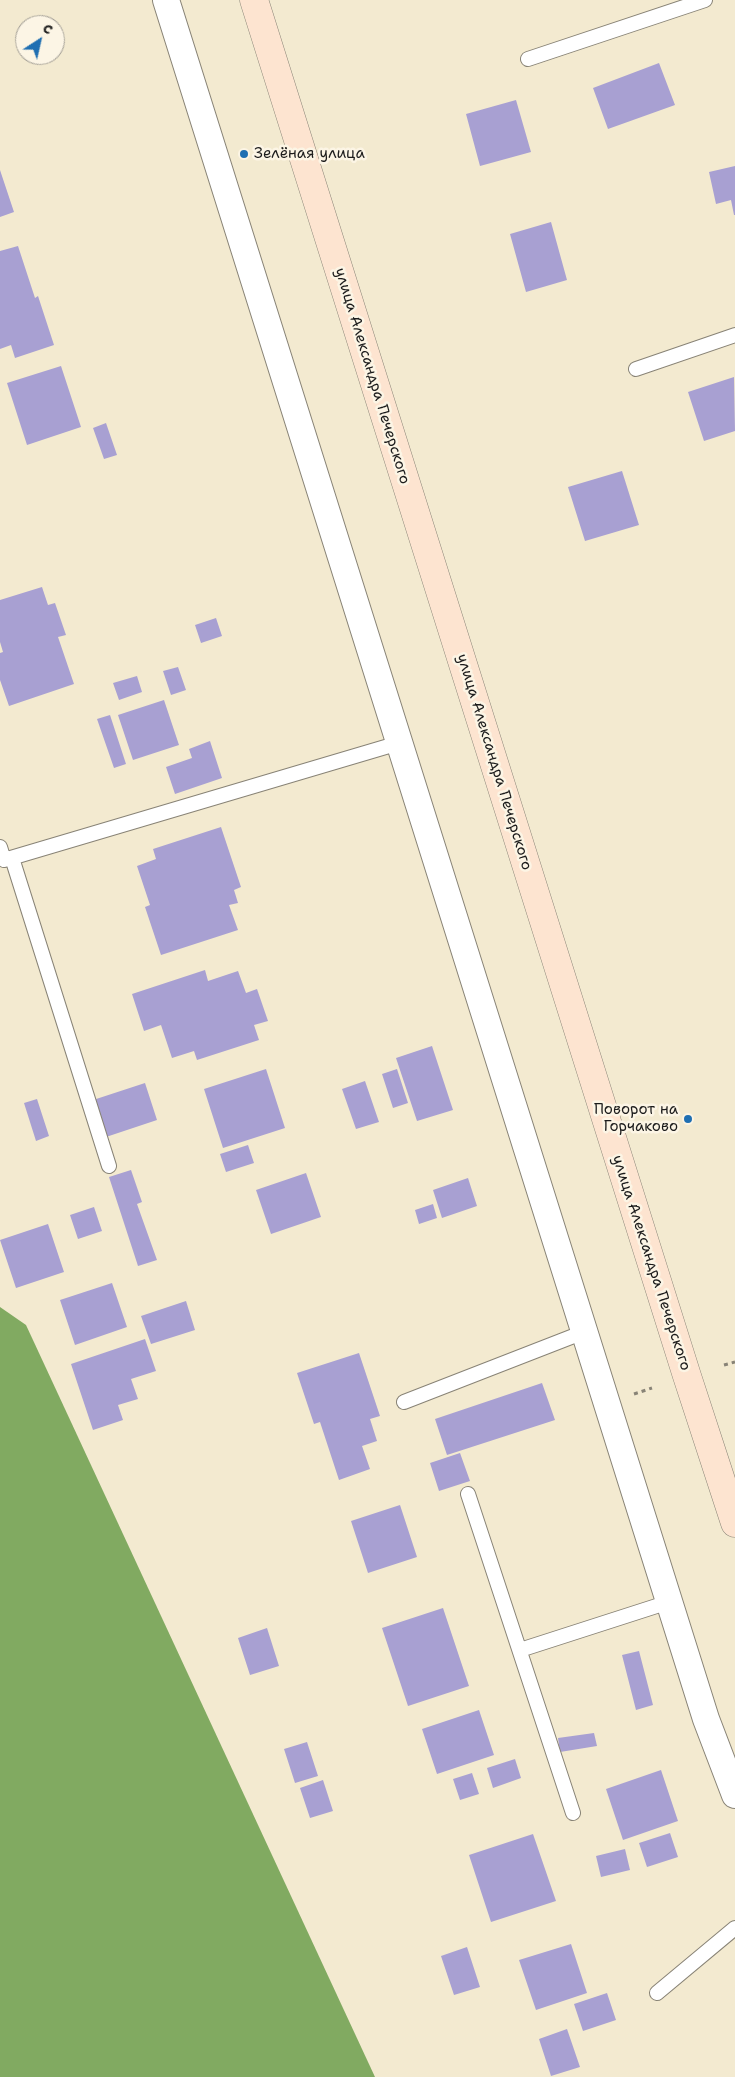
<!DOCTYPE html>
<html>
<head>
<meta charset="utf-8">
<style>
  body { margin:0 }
  #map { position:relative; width:735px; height:2077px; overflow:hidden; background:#f3ead0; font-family:"Shantell Sans",sans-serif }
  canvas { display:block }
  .north { position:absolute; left:15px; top:15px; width:50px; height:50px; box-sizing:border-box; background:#fcf5e5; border:1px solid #a29e95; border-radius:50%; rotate:35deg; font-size:14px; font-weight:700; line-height:20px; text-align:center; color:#1c1c1c }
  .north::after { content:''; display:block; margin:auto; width:18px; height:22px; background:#1f6fb2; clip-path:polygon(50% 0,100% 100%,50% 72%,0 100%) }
</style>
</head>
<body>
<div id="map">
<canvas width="735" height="2077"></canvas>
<div class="north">С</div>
</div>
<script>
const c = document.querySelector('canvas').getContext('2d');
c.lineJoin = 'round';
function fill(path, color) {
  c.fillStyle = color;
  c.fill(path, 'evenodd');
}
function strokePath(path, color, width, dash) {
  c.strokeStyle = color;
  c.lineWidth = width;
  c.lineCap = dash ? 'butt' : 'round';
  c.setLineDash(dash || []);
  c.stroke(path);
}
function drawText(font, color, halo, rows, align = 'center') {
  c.font = font + ' "Shantell Sans",sans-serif';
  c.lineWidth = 5;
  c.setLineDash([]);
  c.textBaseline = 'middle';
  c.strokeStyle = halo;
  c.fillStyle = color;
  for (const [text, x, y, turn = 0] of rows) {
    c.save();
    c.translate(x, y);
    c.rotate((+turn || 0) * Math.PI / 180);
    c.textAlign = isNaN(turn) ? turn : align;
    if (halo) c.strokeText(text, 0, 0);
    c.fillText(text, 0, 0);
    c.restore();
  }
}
fill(new Path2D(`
  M0,1307L26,1325L375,2077H0Z`), '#81aa61');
fill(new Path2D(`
  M659,63L675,105L608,129L593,88Z
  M516,100L531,152L480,166L466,114Z
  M735,166V215H734L731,200L716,204L709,172Z
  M0,170L14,212L0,217Z
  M551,222L567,280L526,292L510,234Z
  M18,246L35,298L38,296L54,345L15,358L11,345L0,349V251Z
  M61,366L81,427L27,445L7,383Z
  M734,377L735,431L704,441L688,392Z
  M106,423L117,455L104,459L93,428Z
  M622,471L639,525L585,541L568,487Z
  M42,587L48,605L55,603L66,635L58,637L74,684L9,706L0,680V653L3,652L0,642V600Z
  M216,618L222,636L201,643L195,625Z
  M178,667L186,690L171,695L163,671Z
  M137,676L142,692L119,700L113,683Z
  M164,700L179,745L133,760L118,715Z
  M110,715L126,764L114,768L97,719Z
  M210,741L222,778L175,794L166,767L192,758L189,749Z
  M221,827L241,887L234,890L238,903L229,905L238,930L161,955L145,907L150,905L137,866L156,859L153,849Z
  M205,970L208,981L238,971L246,993L257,989L268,1021L254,1025L259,1040L197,1060L194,1051L172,1058L161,1025L144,1031L132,994Z
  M432,1046L453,1110L417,1121L396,1058Z
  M266,1069L285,1128L223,1148L204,1089Z
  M397,1069L408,1103L393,1108L382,1074Z
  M365,1081L379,1122L356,1129L342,1089Z
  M145,1083L157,1120L100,1139L87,1102Z
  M37,1099L49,1136L36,1141L24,1103Z
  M248,1145L254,1163L226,1172L220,1154Z
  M131,1170L142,1202L137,1204L157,1260L138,1266L109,1177Z
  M306,1173L321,1217L271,1234L256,1190Z
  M468,1178L477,1206L442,1218L433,1190Z
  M433,1204L437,1218L419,1224L415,1210Z
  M94,1207L102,1231L78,1239L70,1215Z
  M48,1224L64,1272L16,1288L0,1240Z
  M112,1283L127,1327L75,1345L60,1300Z
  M186,1301L195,1330L151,1344L141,1316Z
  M145,1339L156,1371L131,1379L138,1399L118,1405L123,1420L93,1430L71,1364Z
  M359,1353L380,1416L370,1419L377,1441L362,1446L370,1469L339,1480L320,1422L314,1424L297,1373Z
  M542,1383L555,1420L447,1455L435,1419Z
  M460,1453L470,1481L439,1491L430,1463Z
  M400,1505L417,1557L368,1573L351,1521Z
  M443,1608L469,1686L408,1706L382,1628Z
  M267,1628L279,1666L250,1675L238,1638Z
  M639,1651L653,1705L636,1710L622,1655Z
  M479,1710L494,1755L437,1774L422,1729Z
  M594,1733L597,1746L560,1752L558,1738Z
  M307,1742L318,1776L295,1783L284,1749Z
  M515,1759L521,1778L493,1788L487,1768Z
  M661,1770L678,1821L623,1840L606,1789Z
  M472,1773L479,1794L460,1800L453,1779Z
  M323,1780L333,1811L310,1818L300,1788Z
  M670,1833L678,1857L647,1867L639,1843Z
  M533,1834L556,1901L491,1922L469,1855Z
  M625,1849L630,1870L601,1877L596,1856Z
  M571,1944L587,1993L536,2010L519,1960Z
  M467,1947L480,1987L454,1995L441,1956Z
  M607,1993L616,2020L583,2031L574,2004Z
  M567,2029L580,2067L551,2076L539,2039Z`), '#a8a0d2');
const service = new Path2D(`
  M528,59L705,0
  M636,369L735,335
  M0,847L4,860L399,743
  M12,858L109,1166
  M404,1402L584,1332
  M468,1494L573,1813
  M520,1650L669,1602
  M657,1993L735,1928`);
const minor = new Path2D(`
  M166,0L706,1719L735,1795`);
const secondary = new Path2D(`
  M254,0L687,1376L735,1523`);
strokePath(service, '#888376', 16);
strokePath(minor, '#888376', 28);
strokePath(secondary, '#888376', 29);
strokePath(new Path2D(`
  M724,1365L735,1362
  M634,1394L652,1388`), '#888376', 3, [4, 4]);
strokePath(service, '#fff', 14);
strokePath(minor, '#fff', 26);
strokePath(secondary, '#fde4d0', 28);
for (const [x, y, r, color] of [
  [244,154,5,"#1f6fb2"],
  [688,1119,5,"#1f6fb2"]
]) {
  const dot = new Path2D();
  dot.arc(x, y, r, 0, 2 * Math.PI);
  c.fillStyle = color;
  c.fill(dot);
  strokePath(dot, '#fcf5e5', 2);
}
drawText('15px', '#1c1c1c', '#fcf5e5', [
  ["Зелёная улица",254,154],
  ["Поворот на",678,1110,"right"],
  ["Горчаково",678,1127,"right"]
], 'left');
drawText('15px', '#1c1c1c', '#fcf5e5', [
  ["улица Александра Печерского",372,376,73],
  ["улица Александра Печерского",494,762,73],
  ["улица Александра Печерского",651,1263,72]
]);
</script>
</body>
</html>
